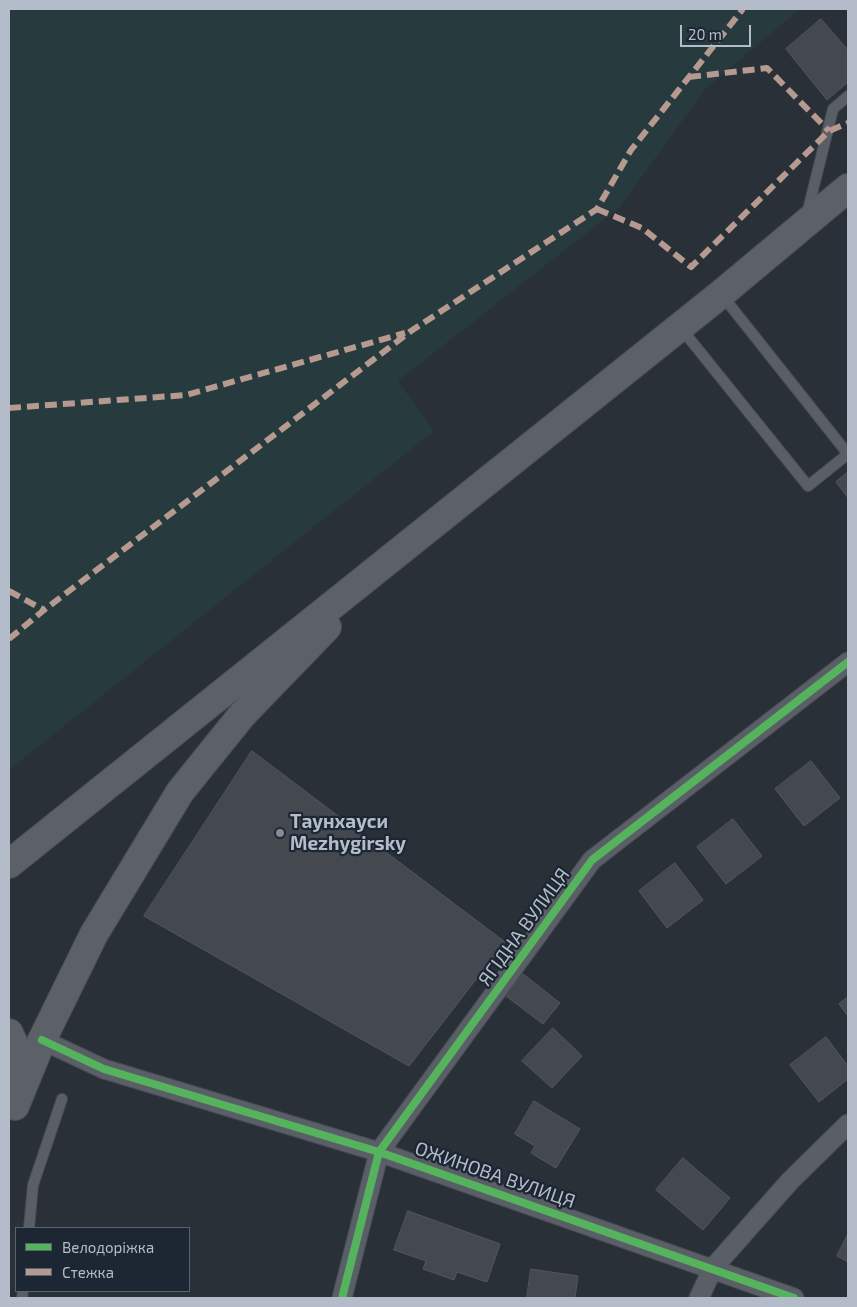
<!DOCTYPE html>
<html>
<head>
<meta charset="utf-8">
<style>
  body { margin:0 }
  #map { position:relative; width:857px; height:1307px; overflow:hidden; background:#2a3038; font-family:"Exo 2",sans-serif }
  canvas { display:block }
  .frame { position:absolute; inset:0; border:10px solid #b4bcc9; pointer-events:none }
  .legend { position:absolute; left:15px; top:1227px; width:175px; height:65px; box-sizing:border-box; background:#1d2633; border:1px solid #59626f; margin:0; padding:6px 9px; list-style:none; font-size:15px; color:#b4bcc9 }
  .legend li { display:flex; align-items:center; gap:10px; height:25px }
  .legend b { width:25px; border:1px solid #59626f }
  .scale { position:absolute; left:680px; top:25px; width:71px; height:22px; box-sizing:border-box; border:2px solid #b4bcc9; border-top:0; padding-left:6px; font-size:15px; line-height:18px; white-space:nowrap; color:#b4bcc9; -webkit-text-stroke:4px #1d2633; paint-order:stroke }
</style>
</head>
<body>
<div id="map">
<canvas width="857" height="1307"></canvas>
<div class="frame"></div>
<ul class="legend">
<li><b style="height:6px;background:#56b35d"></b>Велодоріжка</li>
<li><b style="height:6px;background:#b69a8f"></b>Стежка</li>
</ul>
<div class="scale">20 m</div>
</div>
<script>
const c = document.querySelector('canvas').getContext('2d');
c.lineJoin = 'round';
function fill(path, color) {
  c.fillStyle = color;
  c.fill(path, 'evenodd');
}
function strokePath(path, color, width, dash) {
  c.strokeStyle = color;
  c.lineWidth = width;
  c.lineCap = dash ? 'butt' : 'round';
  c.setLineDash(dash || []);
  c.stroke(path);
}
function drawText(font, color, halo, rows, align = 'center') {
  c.font = font + ' "Exo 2",sans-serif';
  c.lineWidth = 4.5;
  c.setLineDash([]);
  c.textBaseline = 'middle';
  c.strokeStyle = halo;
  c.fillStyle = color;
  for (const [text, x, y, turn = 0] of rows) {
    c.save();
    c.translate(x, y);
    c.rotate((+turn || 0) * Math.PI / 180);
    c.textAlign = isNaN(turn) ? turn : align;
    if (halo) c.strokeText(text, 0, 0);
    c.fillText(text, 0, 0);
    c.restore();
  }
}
fill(new Path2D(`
  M9,9H800L705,89L620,207L398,381L434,431L9,770Z`), '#273a3e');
const building = new Path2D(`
  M821,19L848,50V82L827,100L786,49Z
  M848,472V498L836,482Z
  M252,751L505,942L409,1066L144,916Z
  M811,761L840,798L804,826L775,789Z
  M733,819L762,856L726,884L697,847Z
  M675,863L703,900L667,928L639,891Z
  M523,974L560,1003L543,1024L506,996Z
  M848,997V1016L839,1004Z
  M553,1028L582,1056L552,1088L522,1061Z
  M826,1037L848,1066V1079L819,1102L790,1065Z
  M534,1101L580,1129L556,1168L531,1153L535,1146L515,1134Z
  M683,1158L730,1198L703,1230L656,1190Z
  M408,1211L500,1244L487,1282L457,1272L454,1280L423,1269L426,1261L394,1250Z
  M848,1234V1262L837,1256Z
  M531,1269L578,1276L575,1298H527Z`);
fill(building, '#444950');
strokePath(building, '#52575f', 1);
const service = new Path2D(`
  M807,214L833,109L848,96
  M721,294L848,454
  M680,327L808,486L848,454
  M29,1228L33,1185L62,1099
  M22,1298L23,1291`);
const minor = new Path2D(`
  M42,1040L104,1069L379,1152L794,1298
  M342,1298L379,1152L592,860L848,662
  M699,1298L713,1268L790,1181L848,1124`);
const primary = new Path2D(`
  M9,864L721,294L848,188
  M9,1033C18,1050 20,1071 17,1090
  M15,1106L42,1040L94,934L180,792L242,715L327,627`);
strokePath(service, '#484c53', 12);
strokePath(minor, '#484c53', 21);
strokePath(primary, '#484c55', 30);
strokePath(service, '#5a5e66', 10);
strokePath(minor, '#5a5e66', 19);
strokePath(primary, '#5c6168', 28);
strokePath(new Path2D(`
  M689,77L767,68L829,131
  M597,209L642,228L691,267L829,131L848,123
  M9,408L186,395L405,333
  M9,591L44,610
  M9,639L44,610L411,331L597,209L631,150L743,9`), '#b69a8f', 6, [12, 6]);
strokePath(new Path2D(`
  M42,1040L104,1069L379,1152L794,1298
  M342,1298L379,1152L592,860L848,662`), '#56b35d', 8);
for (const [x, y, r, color] of [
  [280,833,5,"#848b96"]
]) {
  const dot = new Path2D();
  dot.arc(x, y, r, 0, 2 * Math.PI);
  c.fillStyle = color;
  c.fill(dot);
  strokePath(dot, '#1d2633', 2);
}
drawText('bold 19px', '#b4bcc9', '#1d2633', [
  ["Таунхауси",290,822],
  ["Mezhygirsky",290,844]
], 'left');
drawText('19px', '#b4bcc9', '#1d2633', [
  ["ЯГІДНА ВУЛИЦЯ",524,927,-54],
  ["ОЖИНОВА ВУЛИЦЯ",495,1175,19]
]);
</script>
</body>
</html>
